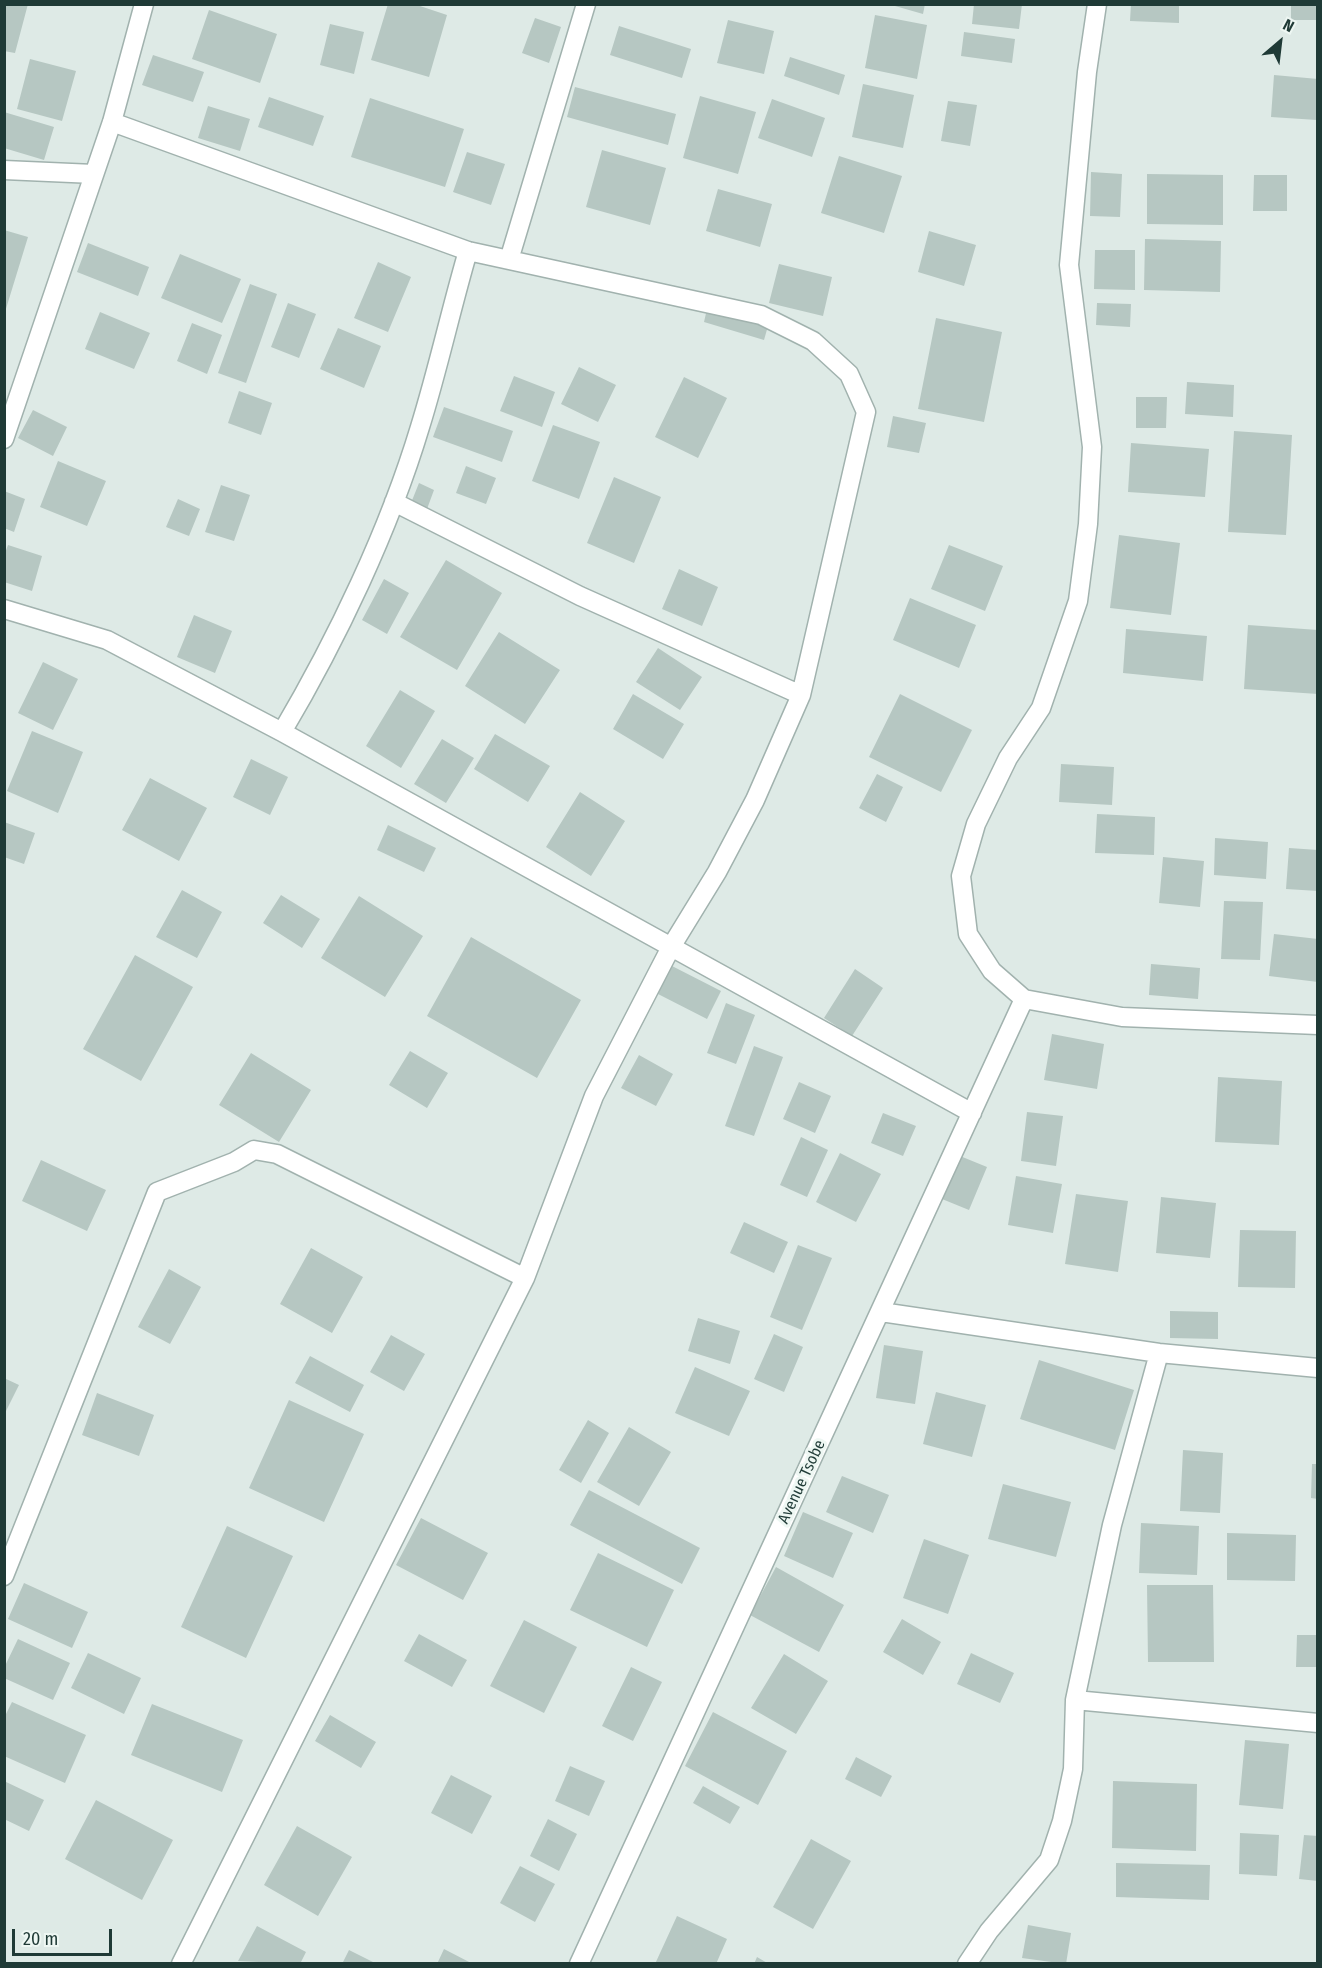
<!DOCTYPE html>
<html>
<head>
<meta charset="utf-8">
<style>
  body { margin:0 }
  #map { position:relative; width:1322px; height:1968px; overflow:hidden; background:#deeae6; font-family:"Fira Sans Condensed",sans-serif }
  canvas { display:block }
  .frame { position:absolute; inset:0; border:6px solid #1f3a36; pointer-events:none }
  .north { position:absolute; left:1250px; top:12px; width:60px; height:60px; -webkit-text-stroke:4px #eef7f3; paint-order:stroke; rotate:28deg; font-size:16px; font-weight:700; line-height:24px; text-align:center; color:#1f3a36 }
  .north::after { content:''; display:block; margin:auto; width:21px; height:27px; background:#1f3a36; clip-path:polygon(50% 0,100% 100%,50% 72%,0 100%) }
  .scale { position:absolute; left:12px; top:1929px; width:100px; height:27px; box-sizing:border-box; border:3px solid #1f3a36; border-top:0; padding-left:8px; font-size:18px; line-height:21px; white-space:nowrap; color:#1f3a36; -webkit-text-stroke:4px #eef7f3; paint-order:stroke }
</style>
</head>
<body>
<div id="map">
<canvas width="1322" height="1968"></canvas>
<div class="frame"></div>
<div class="north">N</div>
<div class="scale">20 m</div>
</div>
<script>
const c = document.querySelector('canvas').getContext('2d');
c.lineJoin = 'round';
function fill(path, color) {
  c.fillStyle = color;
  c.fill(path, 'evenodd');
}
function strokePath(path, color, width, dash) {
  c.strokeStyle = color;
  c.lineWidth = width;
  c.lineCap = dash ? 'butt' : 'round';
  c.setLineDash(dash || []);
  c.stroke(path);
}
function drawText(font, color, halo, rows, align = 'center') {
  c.font = font + ' "Fira Sans Condensed",sans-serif';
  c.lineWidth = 6;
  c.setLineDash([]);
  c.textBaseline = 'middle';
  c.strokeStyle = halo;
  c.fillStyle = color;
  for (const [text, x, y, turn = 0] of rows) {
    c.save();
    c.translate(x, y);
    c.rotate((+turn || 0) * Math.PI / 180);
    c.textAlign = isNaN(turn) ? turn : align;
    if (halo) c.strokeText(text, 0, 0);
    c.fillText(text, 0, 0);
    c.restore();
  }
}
fill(new Path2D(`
  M4,4H28L15,53L4,51Z
  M388,4H414L447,15L429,77L371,60Z
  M888,4H925L923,14Z
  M974,4H1022L1019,29L972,24Z
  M1131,4H1179V23L1130,21Z
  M1291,4H1318V20H1291Z
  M209,10L277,34L260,83L192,59Z
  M875,15L927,25L917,79L865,68Z
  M535,18L561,27L549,63L522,53Z
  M728,20L774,31L764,74L717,63Z
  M330,24L364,32L354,74L320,65Z
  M619,26L691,49L682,78L610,55Z
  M964,32L1015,39L1012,63L961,56Z
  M153,55L204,72L193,102L142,85Z
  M790,57L845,75L839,95L784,76Z
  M30,59L76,71L62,121L17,109Z
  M1274,75L1318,79L1317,120L1271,117Z
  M863,84L914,95L903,148L852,137Z
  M575,87L676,114L668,145L567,117Z
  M700,96L756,112L738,174L683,158Z
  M269,97L324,116L313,146L258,127Z
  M370,98L464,129L445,187L351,157Z
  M772,99L825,118L812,157L758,138Z
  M948,101L977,105L970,146L941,141Z
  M208,106L250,119L240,151L198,138Z
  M4,112L54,127L44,160L4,148Z
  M602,150L666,168L650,225L586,207Z
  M467,152L505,164L491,205L453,192Z
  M839,156L902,176L884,233L821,213Z
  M1091,172L1122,174L1120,217L1090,216Z
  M1147,174L1223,175V225L1147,224Z
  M1254,175H1287V211H1253Z
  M718,189L772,204L760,247L706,231Z
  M4,230L28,237L5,312H4Z
  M929,231L976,245L964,286L918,272Z
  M1145,239L1221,241L1220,292L1144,290Z
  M88,243L149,267L138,296L77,272Z
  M1095,250H1135V290L1094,289Z
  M180,254L241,279L222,323L161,298Z
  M378,262L411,277L388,332L354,318Z
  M779,264L832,277L823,316L769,303Z
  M250,284L277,294L246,383L218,373Z
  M288,303L316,314L299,358L271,347Z
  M1097,303L1131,304L1130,327L1096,325Z
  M707,309L768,326L764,340L704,322Z
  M100,312L150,333L134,369L85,349Z
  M936,318L1002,332L984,422L918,409Z
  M192,323L222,335L207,374L177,361Z
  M338,328L381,346L364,388L320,369Z
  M579,367L616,385L598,422L561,404Z
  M514,376L555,392L542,427L500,411Z
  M684,377L727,398L698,458L655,437Z
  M1187,382L1234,385L1233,417L1185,414Z
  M239,391L272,403L261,435L228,423Z
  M1136,397H1167L1166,428H1136Z
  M444,407L513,431L502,462L433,437Z
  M33,410L67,427L53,456L18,438Z
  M893,416L926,423L919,453L887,447Z
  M553,425L600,442L579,499L532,481Z
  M1234,431L1292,435L1286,535L1228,532Z
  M1131,443L1209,449L1205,497L1128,492Z
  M58,461L106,481L87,526L40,507Z
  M466,466L496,478L486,504L456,493Z
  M614,477L661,497L634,563L587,543Z
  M419,483L434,490L427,509L411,503Z
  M221,485L250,495L234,541L205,532Z
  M4,491L25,499L14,532L4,528Z
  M178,499L200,509L189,536L166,527Z
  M1119,535L1180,543L1171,615L1110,608Z
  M8,545L42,556L32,591L4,582V556Z
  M949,545L1003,566L985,611L931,589Z
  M446,560L502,593L457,670L400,637Z
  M679,569L718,587L702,626L662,609Z
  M384,579L409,593L387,634L362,620Z
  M910,598L976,625L959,668L893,640Z
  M194,615L232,631L215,673L177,657Z
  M1248,625L1318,630V694L1244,689Z
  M1126,629L1207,636L1203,681L1123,673Z
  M499,632L560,670L525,724L465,686Z
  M658,648L702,677L680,710L636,682Z
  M43,662L78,679L53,730L18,713Z
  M400,690L435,711L401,768L366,746Z
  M633,694L684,724L663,759L613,729Z
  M900,694L972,730L941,792L869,757Z
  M32,731L83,752L58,813L7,791Z
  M495,734L550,766L528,802L474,769Z
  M442,739L474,758L446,803L414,784Z
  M251,759L288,777L270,815L233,797Z
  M1061,764L1114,767L1112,805L1059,802Z
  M877,774L903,787L886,822L859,808Z
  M150,778L207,808L179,861L122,830Z
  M580,792L625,821L591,876L546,847Z
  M1097,814L1155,817L1154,855L1095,853Z
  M4,822L35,833L24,864L4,857Z
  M388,825L436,848L424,872L377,850Z
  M1215,838L1268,842L1266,879L1214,875Z
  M1289,848L1318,850V891L1286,889Z
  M1163,857L1204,861L1200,907L1159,903Z
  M182,890L222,912L197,958L156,937Z
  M281,895L320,919L302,948L263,923Z
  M359,896L423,936L385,997L321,958Z
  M1224,901L1263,902L1260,960L1221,959Z
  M1274,934L1318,939V982L1269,976Z
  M471,937L581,1000L537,1078L427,1016Z
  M135,955L193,987L141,1081L83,1049Z
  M1151,964L1200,968L1198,999L1149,995Z
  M672,966L721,991L707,1019L658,994Z
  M855,969L883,988L852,1036L824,1018Z
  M726,1003L755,1015L736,1064L707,1053Z
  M1052,1034L1104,1044L1097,1089L1044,1080Z
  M754,1046L783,1057L754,1136L725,1126Z
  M410,1051L448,1073L427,1108L389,1085Z
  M251,1053L311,1090L279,1142L219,1105Z
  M639,1055L673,1074L656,1106L621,1088Z
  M1218,1077L1282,1081L1279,1145L1215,1142Z
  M799,1082L831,1096L815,1133L783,1119Z
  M1027,1112L1063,1116L1056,1166L1021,1161Z
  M883,1113L916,1126L903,1156L871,1143Z
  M801,1137L828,1150L807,1197L780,1185Z
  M840,1153L881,1174L856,1222L816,1202Z
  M960,1156L987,1167L969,1210L942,1199Z
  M41,1160L106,1190L87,1231L22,1201Z
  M1016,1176L1062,1184L1053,1233L1008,1225Z
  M1076,1194L1128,1201L1118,1272L1065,1264Z
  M1161,1197L1216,1203L1210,1258L1156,1253Z
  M744,1222L788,1242L774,1273L730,1253Z
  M1240,1230L1296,1231L1295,1288L1238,1287Z
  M798,1245L832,1258L802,1330L770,1317Z
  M311,1248L363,1277L332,1333L280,1304Z
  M169,1269L201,1287L170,1344L138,1327Z
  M1170,1311L1218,1312V1339L1170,1338Z
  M698,1318L740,1331L730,1364L688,1351Z
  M774,1334L803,1347L784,1392L754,1379Z
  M391,1335L425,1354L404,1391L370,1372Z
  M884,1345L923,1351L915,1404L876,1398Z
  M310,1356L364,1385L350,1412L295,1383Z
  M1039,1360L1134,1390L1115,1450L1020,1419Z
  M695,1367L750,1391L729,1436L675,1413Z
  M4,1378L19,1385L4,1415Z
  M936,1392L986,1405L972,1457L923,1444Z
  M97,1393L154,1415L139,1456L82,1435Z
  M289,1400L364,1434L324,1522L249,1488Z
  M588,1420L609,1433L581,1483L559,1470Z
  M629,1427L671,1452L639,1506L597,1482Z
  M1183,1450L1223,1453L1220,1513L1180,1511Z
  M1312,1464H1318V1499L1311,1498Z
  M842,1476L889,1495L873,1533L826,1512Z
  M1003,1484L1071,1502L1056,1557L988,1539Z
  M589,1490L700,1548L682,1584L570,1525Z
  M803,1512L853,1533L833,1578L784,1556Z
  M421,1518L488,1553L463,1600L396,1565Z
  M1141,1523L1199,1526L1197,1575L1139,1573Z
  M227,1526L293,1556L246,1658L181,1627Z
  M1227,1533L1296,1535L1295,1581L1227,1580Z
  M924,1539L969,1555L948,1614L903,1598Z
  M598,1553L674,1590L647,1647L570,1610Z
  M776,1567L844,1605L819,1652L750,1615Z
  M24,1583L88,1612L72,1648L8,1619Z
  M1147,1585H1213L1214,1662H1148Z
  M902,1619L941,1642L923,1675L883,1652Z
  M524,1620L577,1647L544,1713L490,1686Z
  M419,1634L467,1660L452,1687L404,1661Z
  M1297,1635H1318V1667H1296Z
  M18,1639L70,1663L53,1700L4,1678V1668Z
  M88,1653L141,1678L124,1714L71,1688Z
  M971,1653L1014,1673L1000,1703L957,1684Z
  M784,1654L828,1681L796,1734L751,1708Z
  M631,1667L662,1682L633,1741L602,1726Z
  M12,1702L86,1735L65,1783L4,1756V1718Z
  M152,1704L243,1740L222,1792L131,1755Z
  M713,1712L787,1751L758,1805L685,1766Z
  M330,1715L376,1742L361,1768L315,1741Z
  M1245,1740L1289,1744L1283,1809L1239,1805Z
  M856,1757L892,1776L881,1797L845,1779Z
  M570,1766L605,1781L589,1816L555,1801Z
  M451,1775L492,1796L472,1834L431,1813Z
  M4,1781L44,1800L29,1831L4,1819Z
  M1113,1781L1197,1784L1196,1851L1112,1848Z
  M703,1786L740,1807L730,1824L693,1803Z
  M96,1800L173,1840L142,1900L65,1859Z
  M548,1819L577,1834L559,1871L530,1856Z
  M297,1826L352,1857L318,1916L264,1885Z
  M1240,1833L1279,1835L1277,1876L1239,1874Z
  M1304,1835L1318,1836V1881L1299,1879Z
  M811,1839L851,1861L813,1929L773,1907Z
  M1116,1863L1210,1865L1209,1900L1116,1897Z
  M520,1866L555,1884L535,1922L500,1903Z
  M677,1916L727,1939L716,1964H655Z
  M1028,1925L1071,1933L1066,1964L1022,1958Z
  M257,1926L306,1952L300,1964L238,1961Z
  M444,1949L473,1964H437Z
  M349,1950L377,1964H342Z
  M757,1957L769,1964H754Z`), '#b6c7c2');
const minor = new Path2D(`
  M1097,4L1087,72L1069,265L1092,447L1088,524L1078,601L1041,708L1008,758L976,824L961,876L968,934L992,971L1024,999L1122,1017L1318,1025
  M112,122L468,251L761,315L813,341L849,374L866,412L801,695L755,800L717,872L671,947L594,1096L525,1278L181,1964
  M4,170L94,174
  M509,260L586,4
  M4,439L112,122L144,4
  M394,502L580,596L801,695
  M4,609L107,640L282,732L972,1113
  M282,732C337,639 389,530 420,427C438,369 451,309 468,251
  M881,1312L1159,1353L1318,1368
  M4,1576L157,1192L234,1162L254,1150L277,1154L525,1278
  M1075,1700L1318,1723
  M579,1964L1024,999
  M967,1964L989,1931L1049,1860L1062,1821L1073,1769L1075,1700L1112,1525L1159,1353`);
strokePath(minor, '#a1b2ae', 21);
strokePath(minor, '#fff', 18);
drawText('16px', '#1f3a36', '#eef7f3', [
  ["Avenue Tsobe",802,1482,-65]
]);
</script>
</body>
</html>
